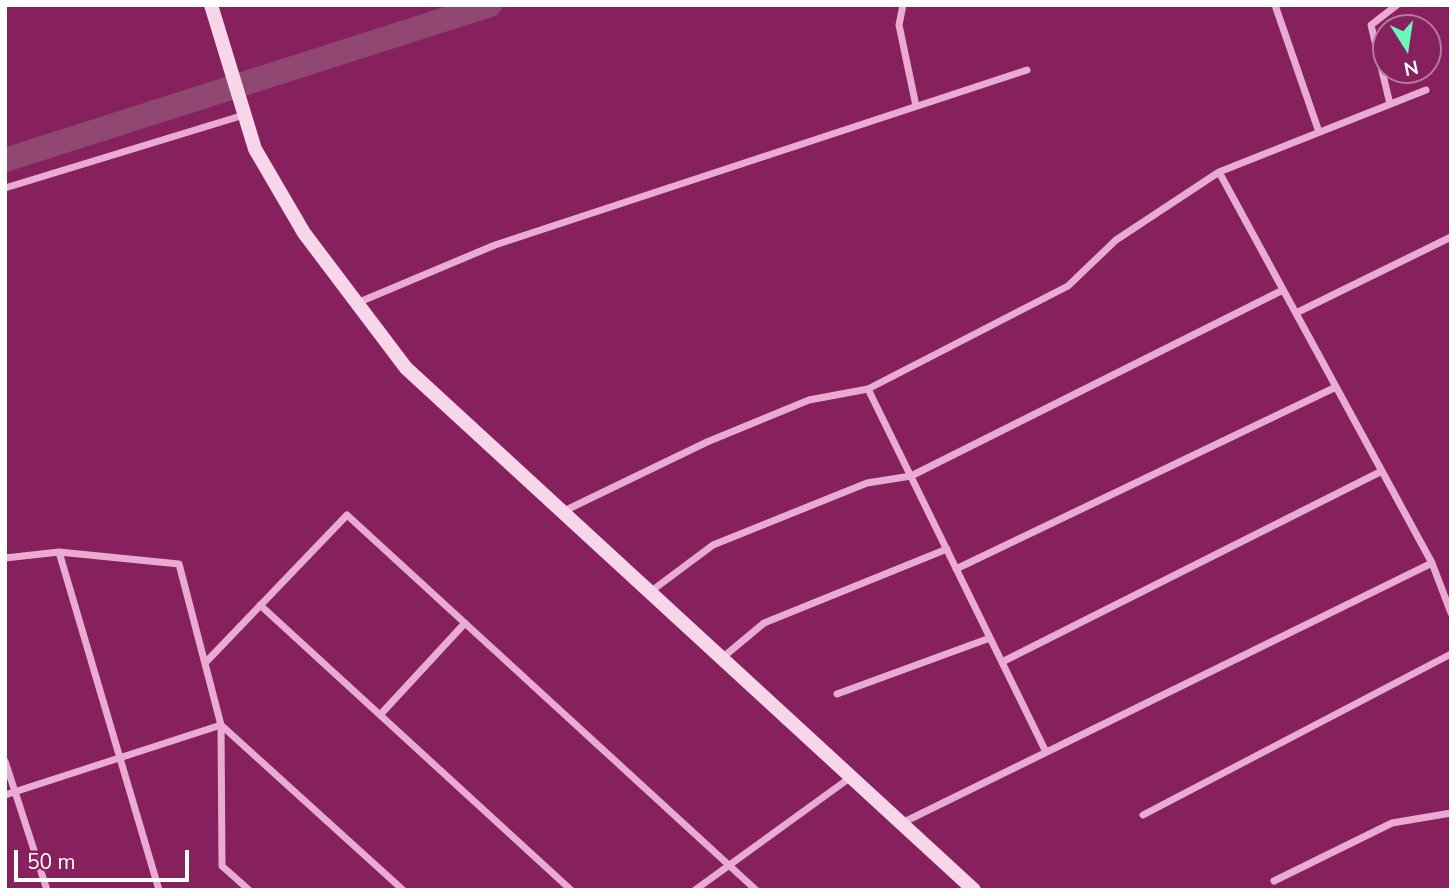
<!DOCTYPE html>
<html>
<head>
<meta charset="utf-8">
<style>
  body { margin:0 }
  #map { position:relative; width:1456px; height:895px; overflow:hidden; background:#86215e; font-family:"Nunito Sans",sans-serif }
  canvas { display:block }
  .frame { position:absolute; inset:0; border:7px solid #fff; pointer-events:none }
  .north { position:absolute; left:1372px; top:14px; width:70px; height:70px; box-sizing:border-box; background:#86215e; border:2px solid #b67a9e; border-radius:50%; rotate:168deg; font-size:19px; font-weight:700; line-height:28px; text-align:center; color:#fff }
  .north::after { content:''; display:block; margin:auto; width:24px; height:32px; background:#6df6b9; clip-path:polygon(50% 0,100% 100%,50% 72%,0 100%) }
  .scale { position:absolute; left:14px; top:850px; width:175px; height:32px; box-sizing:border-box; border:4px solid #fff; border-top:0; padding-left:9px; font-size:21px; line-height:24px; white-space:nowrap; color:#fff; -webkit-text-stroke:5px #86215e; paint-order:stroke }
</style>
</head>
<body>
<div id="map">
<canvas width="1456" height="895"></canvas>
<div class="frame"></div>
<div class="north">N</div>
<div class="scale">50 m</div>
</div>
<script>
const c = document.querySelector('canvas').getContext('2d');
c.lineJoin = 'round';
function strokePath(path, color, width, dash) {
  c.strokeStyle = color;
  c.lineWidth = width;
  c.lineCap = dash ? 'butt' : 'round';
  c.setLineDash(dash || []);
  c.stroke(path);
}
strokePath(new Path2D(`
  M5,160L490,5`), '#904772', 24);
strokePath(new Path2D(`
  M903,5L899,25L916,106
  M1275,5L1319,132
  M1390,104L1371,25L1397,5
  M1219,172L1432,563L1451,613
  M5,188L244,115
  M357,303L495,245L1027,70
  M1296,313L1451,237
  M868,389L1046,752
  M562,512L707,442L809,400L868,389L1068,286L1116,240L1219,172L1426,90
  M59,552L159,890
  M5,558L59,552L179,564L221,725L222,866L249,890
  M956,569L1336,387
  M650,592L713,545L867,483L911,476L1283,290
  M260,605L571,890
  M722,658L764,623L947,549
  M207,661L347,515L756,890
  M1002,662L1382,471
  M837,694L990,638
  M380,715L465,623
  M5,761L47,890
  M5,795L221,725L403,890
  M1143,815L1451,654
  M902,823L1432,563
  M1274,881L1392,823L1451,813
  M695,890L851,777`), '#e9abd1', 7);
strokePath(new Path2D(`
  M211,5L255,149L304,233L406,368L974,890`), '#f8d6ea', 14);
</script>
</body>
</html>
